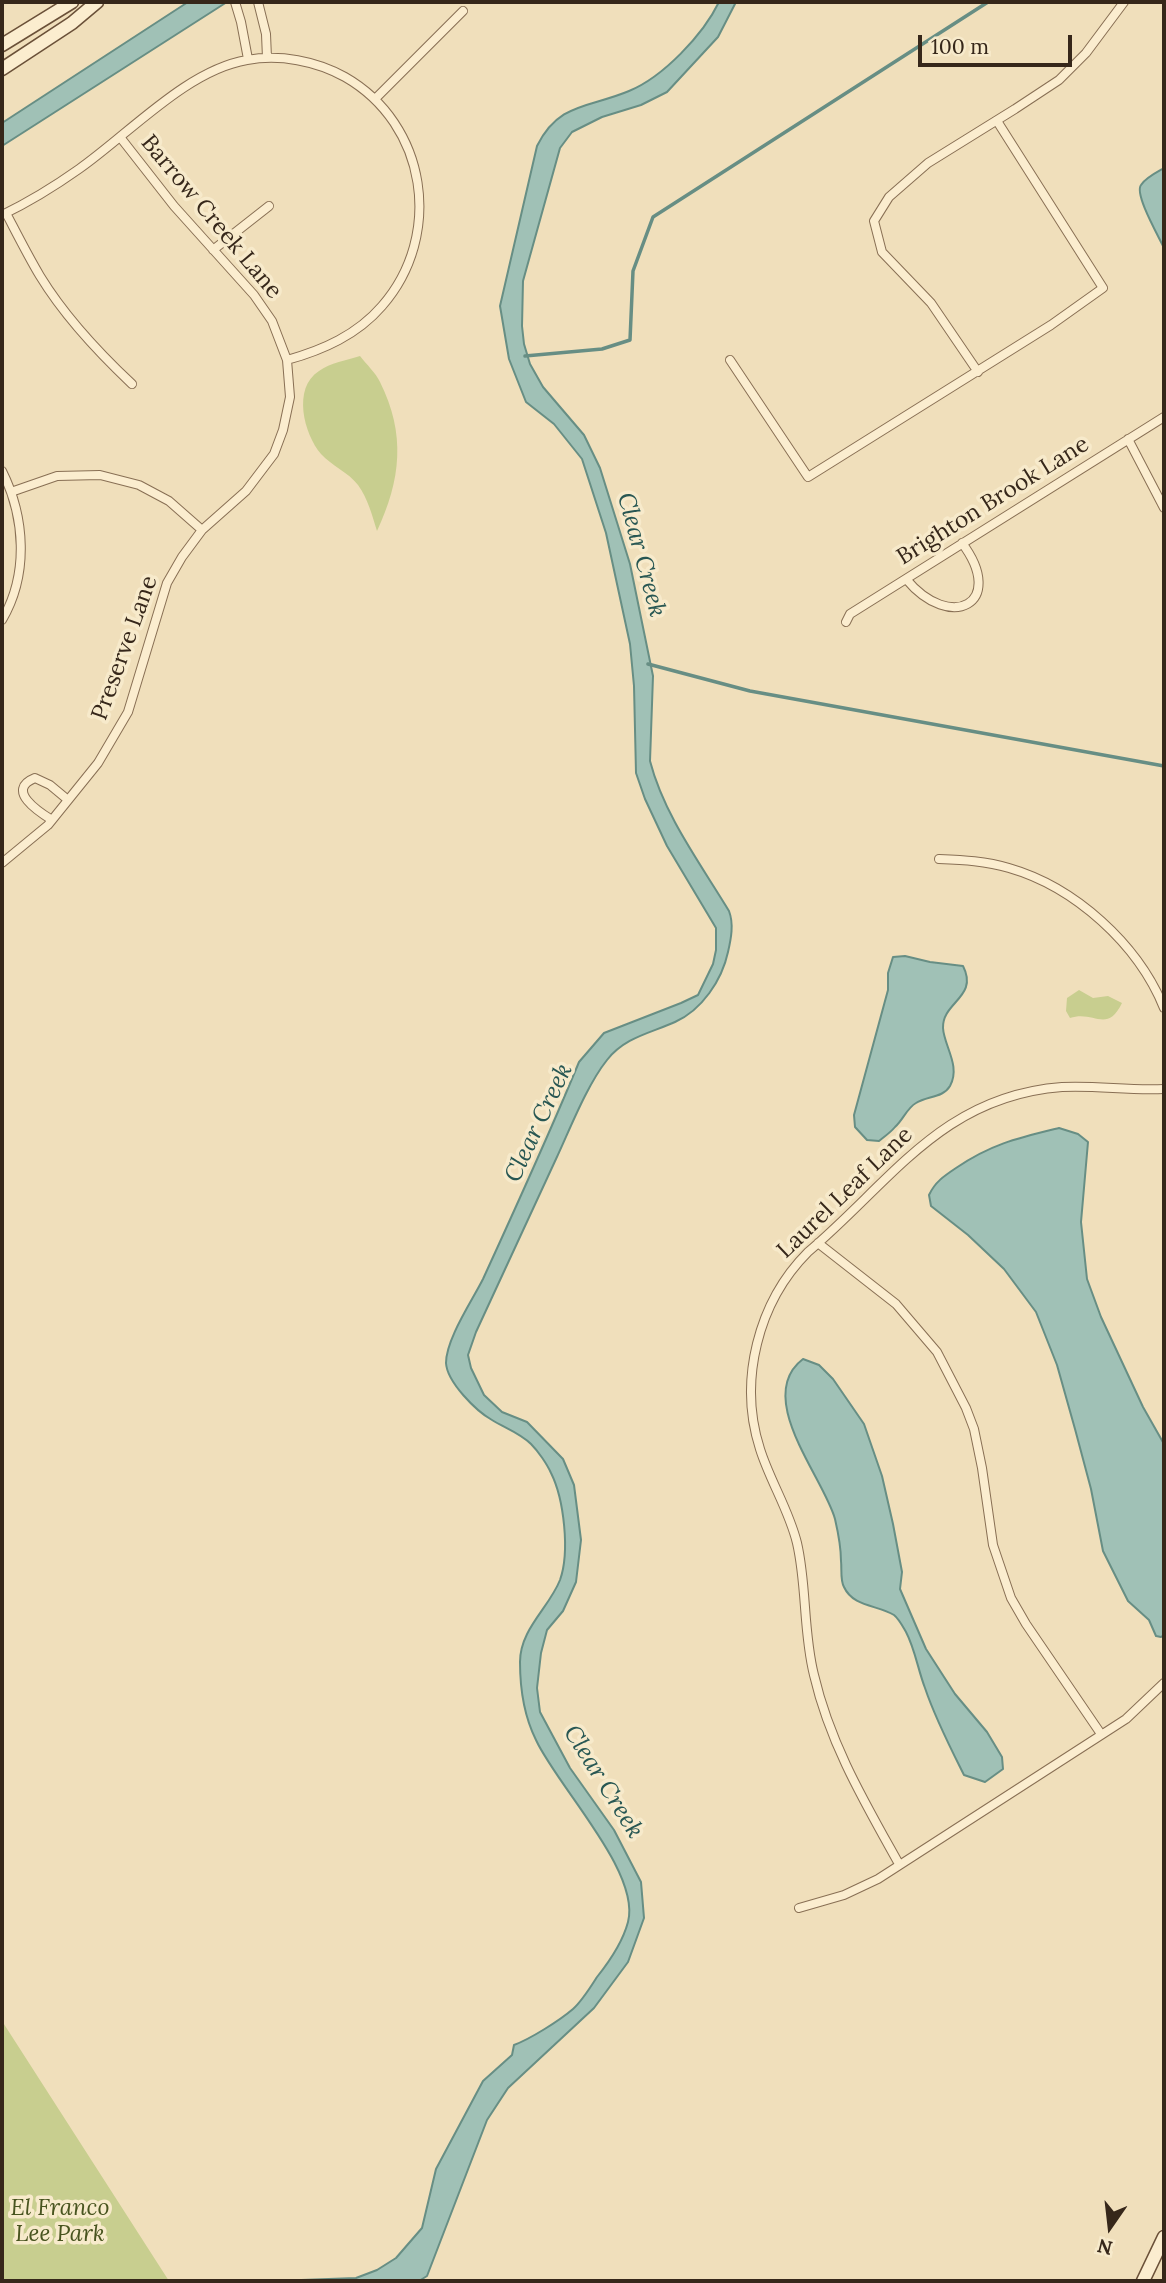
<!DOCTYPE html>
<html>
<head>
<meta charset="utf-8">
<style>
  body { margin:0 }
  #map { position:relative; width:1166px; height:2283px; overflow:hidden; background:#f0dfbb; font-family:Lora,serif }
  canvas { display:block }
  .frame { position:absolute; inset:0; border:4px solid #36271a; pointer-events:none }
  .north { position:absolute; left:1075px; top:2192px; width:70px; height:70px; -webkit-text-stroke:5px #f7eacb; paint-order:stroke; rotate:194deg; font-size:19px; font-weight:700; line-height:28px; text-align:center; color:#36271a }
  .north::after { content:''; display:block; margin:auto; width:24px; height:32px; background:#36271a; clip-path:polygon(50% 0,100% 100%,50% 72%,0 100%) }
  .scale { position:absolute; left:918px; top:35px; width:154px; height:32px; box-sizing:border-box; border:4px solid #36271a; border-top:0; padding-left:9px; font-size:21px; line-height:24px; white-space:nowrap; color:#36271a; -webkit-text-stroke:5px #f7eacb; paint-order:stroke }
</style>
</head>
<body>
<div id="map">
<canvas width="1166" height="2283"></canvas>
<div class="frame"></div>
<div class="north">N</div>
<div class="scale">100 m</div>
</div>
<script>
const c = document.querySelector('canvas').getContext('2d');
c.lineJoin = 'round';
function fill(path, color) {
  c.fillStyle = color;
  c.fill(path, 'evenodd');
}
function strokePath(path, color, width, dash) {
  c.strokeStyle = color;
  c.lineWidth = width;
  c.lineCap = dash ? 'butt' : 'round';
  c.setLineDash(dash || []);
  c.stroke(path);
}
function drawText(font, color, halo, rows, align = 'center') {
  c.font = font + ' Lora,serif';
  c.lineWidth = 7;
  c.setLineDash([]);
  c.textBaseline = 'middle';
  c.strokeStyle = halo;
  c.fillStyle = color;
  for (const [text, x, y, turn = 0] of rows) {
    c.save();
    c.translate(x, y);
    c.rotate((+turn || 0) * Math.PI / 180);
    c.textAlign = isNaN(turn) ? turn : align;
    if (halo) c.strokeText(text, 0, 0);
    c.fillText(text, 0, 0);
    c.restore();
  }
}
fill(new Path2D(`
  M360,356C366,364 376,373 380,382C406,434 401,480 377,531C372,515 368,499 358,485C348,472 332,466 321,454C304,434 292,388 319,371C330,363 347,360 360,356Z
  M1079,990L1093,998L1108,996L1122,1003C1107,1034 1094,1010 1070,1018L1066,1011L1067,998Z
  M2,2021L169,2281H2Z`), '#c8ce8f');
const water = new Path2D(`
  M188,2H227L2,146V123Z
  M719,2H736L718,37L667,92L641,105L602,117L572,132L560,148L523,281L522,326L524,344L530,364L543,387L584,435L600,468L630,564L653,676L650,761C664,815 700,863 729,911C734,924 731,939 728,952C722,980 702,1010 675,1022C651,1033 625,1037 607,1060C587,1085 570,1129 556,1159C529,1217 503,1274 476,1332L468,1355L471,1368L484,1395L502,1412L527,1422L563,1459L574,1485L581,1540L576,1582L563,1611L547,1630L541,1653L537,1688L540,1712L570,1768L614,1830L641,1882L644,1918L628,1962L594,2008L508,2088L487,2120L427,2276L419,2281H274L356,2278L377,2270L396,2258L422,2228L436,2169L483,2081L512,2055L514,2045C530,2039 559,2021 573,2009C582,2001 590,1988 597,1977C609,1962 623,1941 628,1922C641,1872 557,1786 536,1740C524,1716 520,1688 520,1662C520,1629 549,1608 560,1580C570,1552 564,1499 551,1473C547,1464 538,1451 531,1444C520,1433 505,1428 492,1420C476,1411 447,1382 446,1363C446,1339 472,1301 483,1279C516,1207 549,1135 579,1062L604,1033L681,1003L698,995L713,964L716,950V928L667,846L645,799L636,773L634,686L630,644L606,533L582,459L554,424L526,402L509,359L500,306L537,146C559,102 589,108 629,91C663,77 703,35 719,2Z
  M1164,168V248C1159,237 1134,194 1141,185C1145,178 1157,172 1164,168Z
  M905,956L930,962L963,966C979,997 942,1002 943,1028C944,1046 961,1066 950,1086C943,1098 927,1096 916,1103C907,1108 903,1120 895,1127C891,1132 884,1137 879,1141L867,1140L855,1127L854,1115L888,990V973L893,957Z
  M1059,1128L1078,1134L1088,1142L1081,1222L1087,1279L1101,1317L1143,1407L1164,1444V1635L1161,1637L1156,1636L1149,1620L1128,1601L1103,1551L1091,1489L1075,1429L1057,1365L1036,1312L1004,1269L968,1235L931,1206L929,1195C935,1182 944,1176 956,1168C991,1144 1018,1138 1059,1128Z
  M803,1359L819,1365L833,1379L864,1424L882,1476L893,1524L902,1572L900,1589L926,1649L955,1694L987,1732L1002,1757L1003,1769L985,1782L964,1775C950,1747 935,1718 925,1688C918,1670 915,1649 906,1632C903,1627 899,1619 894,1615C878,1605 853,1607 844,1587C840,1580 842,1569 841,1561C841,1547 838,1532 835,1519C824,1478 753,1397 803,1359Z`);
fill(water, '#a0c1b6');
strokePath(water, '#678e84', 2);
strokePath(new Path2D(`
  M525,356L602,349L630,340L633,271L653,217L988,2
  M648,664L750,691L1164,766`), '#678e84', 3.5);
const minor = new Path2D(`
  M235,2L241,22L248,59
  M258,2L266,34L267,58
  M375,99L463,11
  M6,213C17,234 28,256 40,276C65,317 98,352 132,384
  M2,215C29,202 55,186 79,169C129,134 187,70 247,60C280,54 316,61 345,77C427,124 444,235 382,306C357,335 323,350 287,360
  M213,250L269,206
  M730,360L808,477L1051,325L1103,288L997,121
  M978,372L931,303L882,252L874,221L889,197L928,163L1015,109L1059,80L1086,53L1124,2
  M1128,439L1164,508
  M2,471C25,517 29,574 2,620
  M11,492L57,476L100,475L139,485L169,501L202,530
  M906,579C951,633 1007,603 962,543
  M846,622L850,614L1164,417
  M52,820C39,812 5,790 35,778L50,785L68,800
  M939,859C963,860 986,861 1009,868C1075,887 1138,944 1164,1008
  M2,863L48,825L98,763L128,712L167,583L182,557L202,530L246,491L274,454L283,430L290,397L287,360L272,321L254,295L174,206L120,137
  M818,1243L896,1304L937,1352L966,1408L974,1429L982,1468L993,1545L1011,1598L1026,1624L1101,1734
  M899,1864C865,1803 830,1744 814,1675C803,1632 807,1586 797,1543C789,1510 770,1481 760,1449C738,1381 758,1302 808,1252C892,1181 942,1096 1062,1087C1096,1085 1130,1091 1164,1089
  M799,1908L844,1895L878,1879L1126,1719L1164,1683`);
const secondary = new Path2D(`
  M2,45L72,2
  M2,69L72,23L97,2
  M1143,2281L1164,2237`);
strokePath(minor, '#886f54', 10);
strokePath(secondary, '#6a5038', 15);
strokePath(minor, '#fbedcf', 8);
strokePath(secondary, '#fbedcf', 12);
drawText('23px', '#36271a', '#f7eacb', [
  ["Barrow Creek Lane",211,217,50],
  ["Brighton Brook Lane",993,501,-32],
  ["Preserve Lane",125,648,-70],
  ["Laurel Leaf Lane",845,1193,-44]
]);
drawText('italic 23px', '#48541f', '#f7eacb', [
  ["El Franco",60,2208],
  ["Lee Park",60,2234]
]);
drawText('italic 24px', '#285753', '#f7eacb', [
  ["Clear Creek",641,555,75],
  ["Clear Creek",539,1123,-65],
  ["Clear Creek",603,1782,58]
]);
</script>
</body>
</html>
